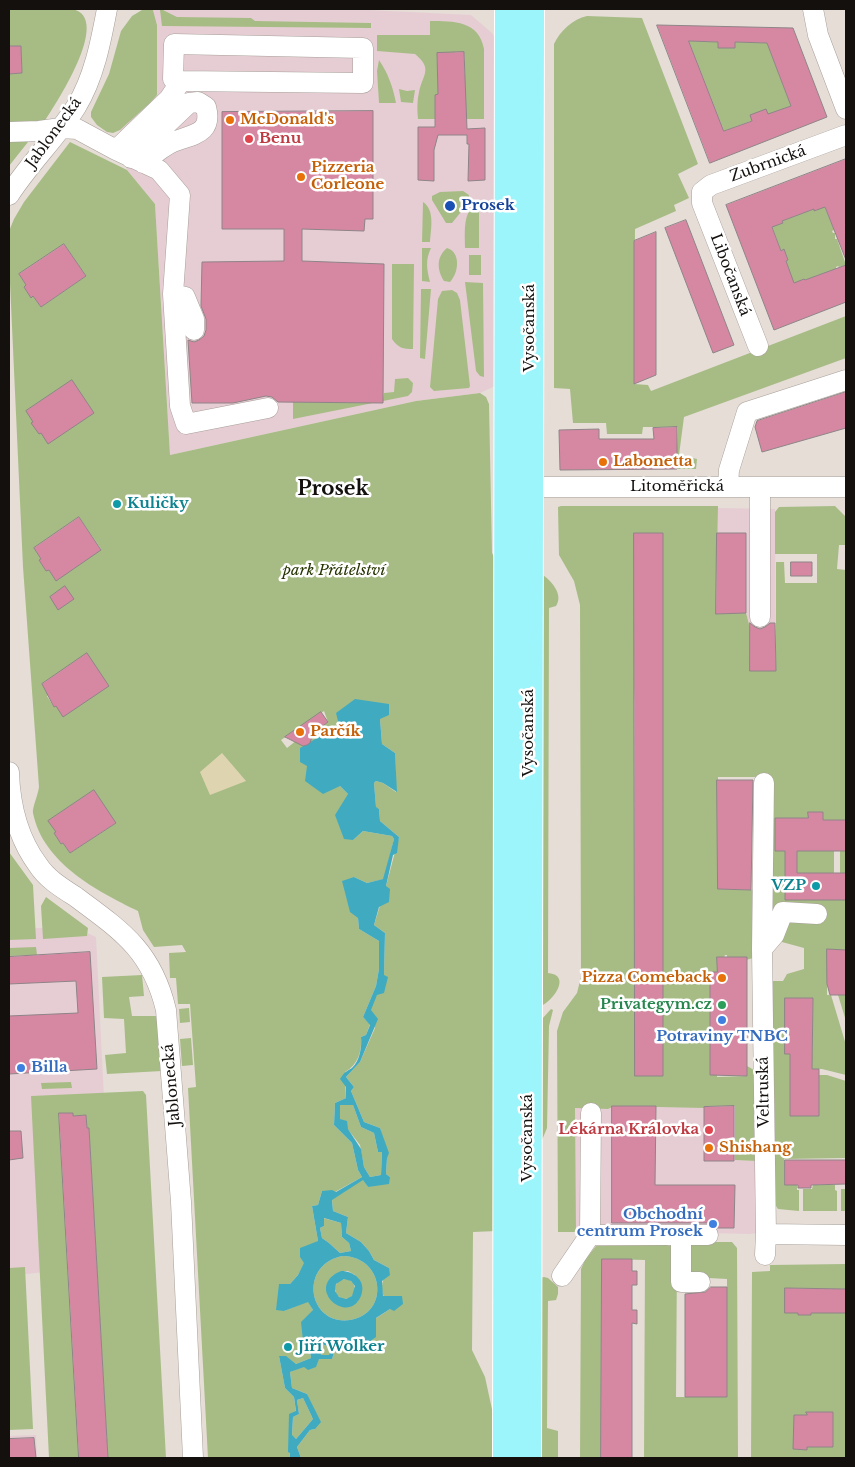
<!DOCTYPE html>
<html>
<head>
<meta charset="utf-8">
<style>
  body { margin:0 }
  #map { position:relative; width:855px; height:1467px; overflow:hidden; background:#e5ddd6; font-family:"Libre Baskerville",serif }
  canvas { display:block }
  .frame { position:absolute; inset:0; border:10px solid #13100e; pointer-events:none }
</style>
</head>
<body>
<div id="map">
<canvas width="855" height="1467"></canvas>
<div class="frame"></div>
</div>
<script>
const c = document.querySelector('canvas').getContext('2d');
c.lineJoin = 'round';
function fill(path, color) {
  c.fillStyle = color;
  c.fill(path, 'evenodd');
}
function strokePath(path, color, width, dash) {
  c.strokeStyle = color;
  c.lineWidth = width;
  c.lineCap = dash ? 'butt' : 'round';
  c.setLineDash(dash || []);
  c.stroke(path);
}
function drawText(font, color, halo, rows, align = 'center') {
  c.font = font + ' "Libre Baskerville",serif';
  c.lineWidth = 5;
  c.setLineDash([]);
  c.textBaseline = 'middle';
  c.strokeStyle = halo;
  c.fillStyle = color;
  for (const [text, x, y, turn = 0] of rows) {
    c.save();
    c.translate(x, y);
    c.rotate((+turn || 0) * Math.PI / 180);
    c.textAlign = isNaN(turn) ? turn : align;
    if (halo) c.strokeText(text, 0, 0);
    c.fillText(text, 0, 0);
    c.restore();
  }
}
fill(new Path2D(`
  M153,9H347L471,15L492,33L502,48L497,385L480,393L416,401L170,455L155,204L127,170L120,130L157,95V25Z
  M718,508L775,509L776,671H750L729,614H716Z
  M73,927L96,937L104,1099L42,1104L53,1271L9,1276V929Z
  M612,1106L703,1107L704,1106H735V1160L756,1161V1233L750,1234L575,1230V1108Z
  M36,1435L37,1458H9V1436Z`), '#e6cdd4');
fill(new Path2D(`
  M9,9H72C114,17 54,107 42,125L9,127V74L22,73L21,46H9Z
  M142,10H153L157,25V95L150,103L120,130L113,133L107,132L97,125L91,117V112L109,74L121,31L132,16Z
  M160,10H163L177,17L251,18L255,21L371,23V28L162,26Z
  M587,16L642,18L698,164L678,174L689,198L674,205L676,211L635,229L634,384L648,385L651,391L846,316V358L684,417L679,455L697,459L696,469H676L678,427H643L642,434H607L606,423H573L570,389L554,388V44C560,31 573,19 587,16Z
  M430,21C454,21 479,21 484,49V119H418C417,110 417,101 419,92C423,74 433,69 415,54L377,51V35H430ZM455,52H464L465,61L455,62ZM437,53H447L448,62L437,63ZM455,66H465V75H455Z
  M689,41L718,42V48H735V42L767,43L791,106L724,131Z
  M379,60C388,73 393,87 396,103H379L377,71Z
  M399,89L407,91L415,90L413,103L401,102Z
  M9,136L26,138L28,142L9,166Z
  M70,142L127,170L155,204L170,455L416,401L480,393L486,397L489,404L492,553L499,566L497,1231L473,1232L472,1350L485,1377L493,1414V1458H301L297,1447L310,1430L315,1429L307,1394L292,1388L290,1372L319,1359H332L337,1344L390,1309C380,1292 379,1285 389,1268L374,1260L369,1251L361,1242L346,1233L348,1217L333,1211L332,1199L363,1179L368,1187L390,1177L386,1174L387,1158L380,1128L364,1122L351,1091L354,1087L346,1077L360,1062L375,1028L370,1010L384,975L385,933L374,925L386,886L399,837L380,821L379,809L376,808L374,783L376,781L383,783L396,792L395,753L382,744L380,719L339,725L307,745V765L340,786L348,794L353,840L363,831L392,836L394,839L384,879L367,883L354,877L359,929L379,941V969L376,986L363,1017L370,1024L366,1035L361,1037C362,1051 358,1065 345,1072L346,1098L335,1103L334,1125L352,1143L358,1170L362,1177L335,1192L322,1191L318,1205L312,1206L318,1241L298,1275L290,1284L279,1285L284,1311L308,1301L313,1310L309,1343L311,1358L296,1364L286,1357L279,1356L285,1388L294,1397L296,1412L289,1415L290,1458H208L188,1088L196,1087L190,1004H178L176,978H170L169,953L186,952L182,945L154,947L143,930L138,911C97,891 43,863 33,813C32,808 38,795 39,787L23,567L9,261V231L14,219L24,202ZM64,244L86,276L41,307L33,296L31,297L24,287L26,285L19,274ZM79,517L101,549L56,580L49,570L46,571L39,560L41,559L34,548ZM87,654L56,706L54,707L47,696L49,695L42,684ZM324,711L328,722L310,735V743L303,746L297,740L287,748L281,740ZM116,823L70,853L63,843L61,844L54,833L56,832Z
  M463,191L469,195V202L452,223H446L432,200V196L440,192Z
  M423,202C435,210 431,228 430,242H422Z
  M479,202V248H465C465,232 462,210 479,202Z
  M824,205L834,230L832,231L833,233H835V239H837L846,265L839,267L838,266L836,267V269L805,280L804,279L801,280L802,282L794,285L786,261L788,260L784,250L781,251L772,226L783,223L782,221L814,209L815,211L817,210V208Z
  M422,248H431C425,260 427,270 430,282L422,281Z
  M447,248C461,252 459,273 450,282L444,281C437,270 436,257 447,248Z
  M469,255H481V275H469Z
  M392,264H414L413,349C403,349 398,348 392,339Z
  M465,282L483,283L484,377L480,376L476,371Z
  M421,289H431L425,359L420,358Z
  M452,290L457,293L460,300L470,386L469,388L434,391L430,387L438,299L442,291Z
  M408,378L413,383L412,392L408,396L293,419V402L360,403L383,399L384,393L394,392L395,379Z
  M561,506H718L716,614L746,613L750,628V671L776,670V562H784L785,583H817V554H775V512L779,507L835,506L846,517V545H839L837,569L846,570V820H823V812H808V823L777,818V851H834V873H785V900H846V950H827V995H831L846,1045V1075L822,1069H798L812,1054L813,999L785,998V1054H792L790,1070V1116L819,1075H827L846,1081V1158L784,1159V1185H797V1190H799V1211L778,1209L776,1206L775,1200L774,1079L771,981H783L787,974L804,969V948L782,942L769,935V777H718V889L757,890L753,958L746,960V957H727V955H725L717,972H710V1075H717V1077L747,1076V1066L754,1070L756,1161L735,1160L734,1140L735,1139V1106H704V1108L613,1106L612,1107L608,1109L575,1108L576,1232H558L557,1031L563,1012L577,993L581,977L580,605L574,581L559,555L558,507ZM634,688L662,1076H635Z
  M542,574C551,581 564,594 556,606L549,608L548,973C572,975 553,1001 541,1006Z
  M840,851H846V873H840Z
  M9,852L33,885L36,939L9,940Z
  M46,897L88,928L87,936L43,939L41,906Z
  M36,947L37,955L9,956V948Z
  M142,975L144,996L129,997L132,1016H159L162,1071L107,1074L105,1055L126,1053L124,1019L104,1018L102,977Z
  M838,995H846V1021Z
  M189,1008L190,1022L180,1023L179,1009Z
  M551,1009L553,1010L549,1026L547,1128L542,1140L536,1108L542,1019Z
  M191,1038L193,1065L182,1066L180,1039Z
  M71,1082L72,1088L42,1089L41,1083Z
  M143,1091L146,1095L166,1458H108L89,1128H87L86,1115L73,1116V1113L59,1114L79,1458H49L31,1096Z
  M340,1105H353L361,1127L374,1133L378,1152H382L381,1175L370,1177L364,1167L360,1145L340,1119Z
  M813,1185H835V1190L837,1191V1211H803V1189H812Z
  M841,1189H846V1211H841Z
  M323,1218L341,1223L342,1237L349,1243L351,1251L340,1253L329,1243L322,1238L320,1228L324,1226Z
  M695,1242H732L737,1248L738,1458H644L645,1260L604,1259L605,1458H580L581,1269L585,1260L596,1246L666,1245L671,1246L677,1255L676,1397H727V1279L690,1277V1244Z
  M343,1256C385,1257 390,1314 350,1320C308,1326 298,1264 343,1256ZM341,1271H348L355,1275L358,1302L327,1295Z
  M846,1264V1289L785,1288V1312L798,1313V1315H811V1313H846V1458H751L752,1272L770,1271V1265ZM807,1413L832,1447H807V1450L794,1449V1415H807Z
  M25,1267L33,1429L9,1430V1268Z
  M544,1277L548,1278L558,1287V1294L556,1300L548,1301L547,1428L558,1431V1458H536L539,1278Z
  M335 1289a10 10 0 1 1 20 0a10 10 0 1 1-20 0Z
  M320,1342L324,1345L331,1347L329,1355H321L313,1344Z
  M303,1398L313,1419L296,1439L292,1436L293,1417L299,1414L297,1400Z`), '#a7bc85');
fill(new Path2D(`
  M222,753L246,781L210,795L200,772Z`), '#ded5b0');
fill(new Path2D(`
  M355,699L389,704V715L380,719L382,744L395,753L397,792L383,783L376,781L374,783L376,807L379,809L380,821L399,837L397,853L393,855L386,886L390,889L389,902L379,907L374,925L385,933L384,975L388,977L384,993L377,995L371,1010L378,1019L360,1062L346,1077L354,1087L351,1091L364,1122L380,1128L389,1153L387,1158L386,1174L390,1177L389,1184L368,1187L363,1180L332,1200L333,1211L348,1217L346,1233L361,1242L369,1251L374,1260L389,1268L390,1275L382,1281L383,1296H402L403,1304L394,1311L390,1309L376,1318V1337L359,1349L337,1344L332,1359H319L316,1367L308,1370L304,1367L290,1372L292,1388L307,1394L321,1422L315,1429L310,1430L297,1447L301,1458H290V1453L288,1452L289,1414L296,1411L294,1397L285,1388L279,1356H286L296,1364L311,1358L309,1344L303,1341L301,1322L313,1310L308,1302L284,1311L276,1310L279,1284H290L298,1275L304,1263L300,1257V1248L318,1241L312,1206L318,1205L322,1191L332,1190L336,1192L362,1177L358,1170L352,1143L334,1125L335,1103L346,1098V1087L340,1079C345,1071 346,1072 352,1068C360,1061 362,1046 361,1037L366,1035L370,1025L363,1017L376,986L379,969V941L359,929L358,918L350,912L342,881L354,877L367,883L383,879L394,839L392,836L363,831L353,840L344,839L335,815L348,794L340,786L323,794L305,781L307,766L300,762V748L339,725L336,713ZM340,1105H353L361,1127L374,1133L378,1152H382L381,1175L370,1177L364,1167L361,1149L348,1129L347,1121L340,1119ZM324,1218L341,1223L342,1237L349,1243L351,1251L340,1253L329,1243L322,1238L320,1228L324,1226ZM343,1256C385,1257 390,1314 350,1320C308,1326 298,1264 343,1256ZM320,1342L324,1345L331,1347L329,1355H321L320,1350L314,1346V1344ZM303,1398L313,1419L296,1439L292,1435L293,1417L299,1414L297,1400Z
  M341,1271C354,1271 367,1281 361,1296C348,1327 303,1287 341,1271ZM344,1279L351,1281L355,1286L352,1296L346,1299L339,1297L335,1291L336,1284Z`), '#40abc0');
const building = new Path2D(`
  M657,25L793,28L827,117L710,163ZM689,41L718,42V48H735V42L767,43L791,106L768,114L766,109L750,115L752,121L724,131Z
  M9,46H21L22,73L9,74Z
  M464,52L467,129L485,128V180L468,181L469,144H467V135H438L434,150V181L418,180V127H435V95L438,94L437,53Z
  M373,111V219H365L364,231L302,229V261L384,264L383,403L278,402L272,397L266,396L233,403H192L188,340L194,342L199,340L204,336L206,330V319L201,306L202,262L284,261V229H222V112Z
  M846,159V260L825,207L814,211V209L782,221L783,223L772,227L781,251L784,249L788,260L786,261L794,283L804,279L805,280L846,265V302L774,330L726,205Z
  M686,220L734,345L713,353L665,228Z
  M656,232V375L634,384V241Z
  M64,244L86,276L41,307L33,296L31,298L24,287L26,285L19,274Z
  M72,380L94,413L48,444L41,433L39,434L31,423L33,422L26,411Z
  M846,392V428L762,452L755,427L757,421Z
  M677,427V469L560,470L559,430L599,429V439H654L653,428Z
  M79,517L101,550L56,581L49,570L46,571L39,560L41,559L34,548Z
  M634,533H663V1076H635Z
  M717,533H746V613L716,614Z
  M791,562H812V576H791Z
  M65,586L74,599L58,610L50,597Z
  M750,623L755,627L760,629L765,627L770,623H775L776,671H750Z
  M87,653L109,686L63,717L56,706L54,707L42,684Z
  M321,712L328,722L313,733L310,743L307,745L303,746L285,737Z
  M717,780H753L751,890L718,889Z
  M94,790L116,823L70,853L63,843L61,844L54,833L56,832L48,821Z
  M808,812H823V820H846V851H797V873H846V900H785V851H775V818H808Z
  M827,949L846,950V995H830L827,984Z
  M90,952L97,1069L9,1074V1016L78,1013L76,981L9,984V957Z
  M717,957H747V1076L710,1075V972H717Z
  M785,998H813L812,1069H819V1116H790V1054H785Z
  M612,1106H656L655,1185H735L734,1228H717L708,1223H612Z
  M734,1106V1161H704V1107Z
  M59,1113H73V1116L86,1115L87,1128H89L108,1458H79Z
  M9,1131H21L23,1158L9,1160Z
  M785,1160H846V1184L811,1185V1188H798V1185H785Z
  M602,1259H632V1271H637V1285H632V1310H637V1324L632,1323V1458H601Z
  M711,1287H727V1397H685V1294L705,1292Z
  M785,1288L846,1289V1313H811V1315H798V1313H785Z
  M806,1412H833V1447H807V1450L793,1449L794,1415H807Z
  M34,1438L36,1458H9V1439Z`);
fill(building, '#d688a3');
strokePath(building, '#8e8487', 1);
const minor = new Path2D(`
  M813,9L818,35L846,109
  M174,44L363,48V83L181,81L173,79Z
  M9,132L39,131L61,128L77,129L116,150L169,99L181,81
  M116,150L159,170L180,195L173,294L180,406L186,424L268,408
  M131,158L189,103L198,102L206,107C213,134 193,134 173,142C162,147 153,155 143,163
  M9,195C29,164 56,138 76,107C94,78 101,41 107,9
  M173,294L185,297L194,319V330
  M758,346L702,203V192L711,185L846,135
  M515,487H846
  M728,487L729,470L747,412L846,380
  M760,617V487
  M9,772C10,805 18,838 38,865C47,879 62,888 76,897C122,931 152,951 166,1010L181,1202L193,1458
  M764,783L762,949L766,1234L765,1255
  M762,949L774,935L783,912L817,914
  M766,1234L846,1235
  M590,1235L591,1113
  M681,1235V1282H700
  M562,1276L590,1235H708`);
const major = new Path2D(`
  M506,1458L508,9
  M528,1458L531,9`);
strokePath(minor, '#a79f99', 21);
strokePath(major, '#fff', 28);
strokePath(minor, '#fff', 20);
strokePath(major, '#9bf5fb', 26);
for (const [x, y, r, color] of [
  [230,120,5,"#e8710a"],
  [249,139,5,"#e0444e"],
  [301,177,5,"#e8710a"],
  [450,206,6,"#1a4fb4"],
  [603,462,5,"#e8710a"],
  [117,504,5,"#0f9aa8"],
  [300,732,5,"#e8710a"],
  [816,886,5,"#0f9aa8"],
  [722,978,5,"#e8710a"],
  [722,1005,5,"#2e9e5b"],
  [722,1020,5,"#3f7fe0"],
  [21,1068,5,"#3f7fe0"],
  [709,1130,5,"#e0444e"],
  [709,1148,5,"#e8710a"],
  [713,1224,5,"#3f7fe0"],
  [288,1347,5,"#0f9aa8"]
]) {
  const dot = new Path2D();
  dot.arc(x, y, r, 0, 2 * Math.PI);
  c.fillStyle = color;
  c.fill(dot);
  strokePath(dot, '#fff', 2);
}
drawText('bold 15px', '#c56008', '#fff', [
  ["McDonald's",240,120],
  ["Pizzeria",311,168],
  ["Corleone",311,185],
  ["Labonetta",613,462],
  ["Parčík",310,732],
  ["Pizza Comeback",712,978,"right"],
  ["Shishang",719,1148]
], 'left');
drawText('15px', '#13100e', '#fff', [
  ["Jablonecká",54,133,-54],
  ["Zubrnická",768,164,-20],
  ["Libočanská",730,275,69],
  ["Vysočanská",530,328,-90],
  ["Litoměřická",677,487],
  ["Vysočanská",529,733,-90],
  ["Jablonecká",172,1085,-95],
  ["Veltruská",764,1092,-91],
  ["Vysočanská",528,1138,-90]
]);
drawText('bold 15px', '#be3a42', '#fff', [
  ["Benu",259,139],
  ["Lékárna Královka",699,1130,"right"]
], 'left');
drawText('bold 15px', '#164399', '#fff', [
  ["Prosek",461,206]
], 'left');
drawText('bold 15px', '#0d838f', '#fff', [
  ["Kuličky",127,504],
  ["VZP",806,886,"right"],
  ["Jiří Wolker",298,1347]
], 'left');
drawText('italic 15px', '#253400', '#fff', [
  ["park Přátelství",334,571]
]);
drawText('bold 15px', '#27864d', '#fff', [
  ["Privategym.cz",712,1005]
], 'right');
drawText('bold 15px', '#366cbe', '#fff', [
  ["Potraviny TNBC",722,1037],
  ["Billa",31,1068,"left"],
  ["Obchodní",703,1215,"right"],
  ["centrum Prosek",703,1232,"right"]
]);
drawText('bold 20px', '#13100e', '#fff', [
  ["Prosek",333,489]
]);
</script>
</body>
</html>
